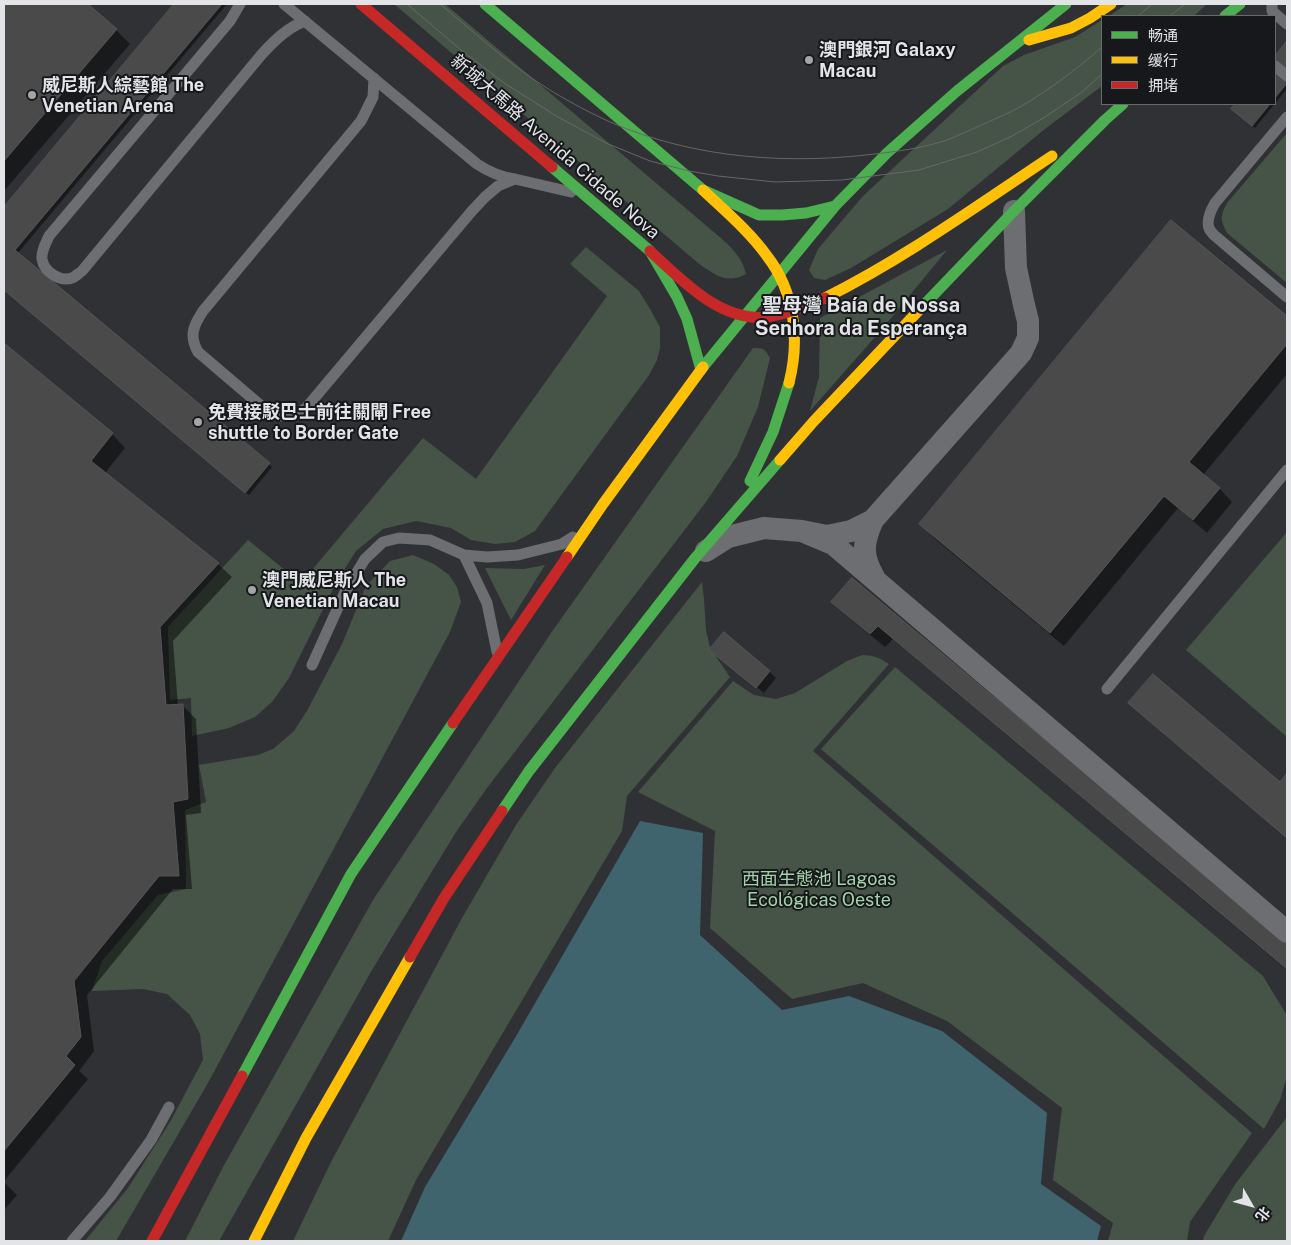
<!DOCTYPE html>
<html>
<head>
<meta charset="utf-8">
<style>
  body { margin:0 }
  #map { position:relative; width:1291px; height:1245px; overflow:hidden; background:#303134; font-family:"Public Sans","Noto Sans SC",sans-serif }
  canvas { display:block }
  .frame { position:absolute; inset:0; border:5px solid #e2e4e8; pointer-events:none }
  .legend { position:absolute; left:1101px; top:15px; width:175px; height:90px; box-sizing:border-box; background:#17181b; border:1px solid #686a6d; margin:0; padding:6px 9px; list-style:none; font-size:15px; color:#e2e4e8 }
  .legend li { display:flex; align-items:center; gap:10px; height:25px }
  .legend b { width:25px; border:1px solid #686a6d }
  .north { position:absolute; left:1226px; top:1180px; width:50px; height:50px; -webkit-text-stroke:4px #17181b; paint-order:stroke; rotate:128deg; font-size:14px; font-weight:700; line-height:20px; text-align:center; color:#e2e4e8 }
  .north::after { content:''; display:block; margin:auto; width:18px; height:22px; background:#e2e4e8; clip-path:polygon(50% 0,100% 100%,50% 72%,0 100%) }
</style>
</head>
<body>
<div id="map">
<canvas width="1291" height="1245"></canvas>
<div class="frame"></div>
<ul class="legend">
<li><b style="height:6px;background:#4caf50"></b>畅通</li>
<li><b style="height:6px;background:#ffc107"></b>缓行</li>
<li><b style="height:6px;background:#c62828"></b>拥堵</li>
</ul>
<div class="north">北</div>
</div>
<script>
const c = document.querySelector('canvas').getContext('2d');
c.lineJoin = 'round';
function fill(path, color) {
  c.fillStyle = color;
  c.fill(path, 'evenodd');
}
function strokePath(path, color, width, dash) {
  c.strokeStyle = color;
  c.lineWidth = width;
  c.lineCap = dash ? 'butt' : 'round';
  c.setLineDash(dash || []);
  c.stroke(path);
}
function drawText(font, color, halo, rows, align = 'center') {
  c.font = font + ' "Public Sans","Noto Sans SC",sans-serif';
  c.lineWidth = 4;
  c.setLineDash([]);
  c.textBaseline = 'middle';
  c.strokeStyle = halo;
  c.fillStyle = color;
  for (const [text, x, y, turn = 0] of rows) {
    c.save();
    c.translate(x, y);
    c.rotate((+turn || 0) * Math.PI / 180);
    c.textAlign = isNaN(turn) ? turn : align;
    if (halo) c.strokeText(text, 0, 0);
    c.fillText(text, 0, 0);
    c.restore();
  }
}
fill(new Path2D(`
  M394,4H445L722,239C734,250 742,258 746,274C726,285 714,274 698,263Z
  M1127,4H1207L1194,16H1109Z
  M1102,20V86L1045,129L948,209L851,268L825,280L814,278L809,270L818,249L863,196L1003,66L1024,55L1075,37Z
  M1287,133V283L1227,233C1220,220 1220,216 1227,203Z
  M586,247L639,291L650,309L660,327V348L657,360L649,375L535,531L515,542L495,544L471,540L451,528L416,521L383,529L356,551L337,581L289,678L272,702L255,717L229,728L192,736L191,698L170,700L168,627L248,540L301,583L423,438L476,479L607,296L570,264Z
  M947,250L882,329L810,411L819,377L820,318Z
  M753,348C764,348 765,349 770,358L758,407L737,456L706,502L487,788L456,832L372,970L219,1241H185L223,1167L373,900L551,633Z
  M1287,532V737L1186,650Z
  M413,555L434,564L449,575L457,587L461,602L450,632L208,1083L116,1241H85L128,1188L170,1122L203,1060L200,1034L190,1015L167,994L143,989L92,991L102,961L158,895L186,889L185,810L206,802L199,765L258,755L273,749L294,731L308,709L342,644L366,586L390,561Z
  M545,565L511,620L485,568L524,569Z
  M702,582L704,599L706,630L710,648L730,677L627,796L622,831L416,1180L388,1241H293L331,1162L462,918L516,825L555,768Z
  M862,655C873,655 880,658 889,664L813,751L1252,1133L1190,1222L1187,1241H1108L1113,1223L1053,1180L1062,1108L947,1021L863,983L792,999L710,928L715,831L638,792L733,681L754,695L776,699L795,693L847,661Z
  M895,667L1263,976L1286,1014L1287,1022V1076L1280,1100L1264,1129L821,749Z
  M1287,1117V1241H1203L1204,1236L1236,1183Z`), '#465447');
fill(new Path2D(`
  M640,821L703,833L700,935L782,1010L849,996L942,1031L1047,1113L1041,1184L1101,1226L1097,1241H401L425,1187L515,1038Z`), '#40646e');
fill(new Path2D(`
  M4,4H86L116,30L130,44L4,191Z
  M175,4H227L18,253L272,467L249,495L4,289V209Z
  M1287,43V89L1255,128L1232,109L1237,104H1275V58Z
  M1172,222L1287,318V374L1203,475L1219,488L1232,502L1207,533L1178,508L1064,646L934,538L921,524Z
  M4,345L112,434L125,448L105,473L218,564L232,577L173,641L178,706L182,705L196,719L201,813L186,815L192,889H173L87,995L94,1051L79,1071L88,1079L4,1181Z
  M852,579L1287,945V970L893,639L885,647L847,616L833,602Z
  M718,657L769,671L776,678L764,693Z
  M1143,716L1280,783L1287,775V838Z
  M4,1182L17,1195L4,1210Z`), '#0007');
const building = new Path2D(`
  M4,4H88L117,29L4,161Z
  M174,4H222L15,250L270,463L245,493L4,290V207Z
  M1287,41V83L1275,98V56Z
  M1235,104H1270L1252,126L1231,109Z
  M1171,220L1287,316V344L1189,462L1220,488L1193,520L1164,496L1050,633L919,524Z
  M4,343L113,433L91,461L219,563L160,627L166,705L183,704L188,799L173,802L179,876H159L74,981L81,1037L66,1056L75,1065L4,1151Z
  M852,578L1287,943V969L878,626L870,634L831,602Z
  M724,632L770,671L756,688L709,650Z
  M1153,674L1280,782L1287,773V838L1128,703Z`);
fill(building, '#4b4a4b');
strokePath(building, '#565556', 1);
strokePath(new Path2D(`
  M240,4L230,21L49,236C46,243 41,251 42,259C44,272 60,282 72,278C75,277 79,273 82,271L262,54C275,40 287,28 305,21
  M284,4L477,164C489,172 500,177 515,179
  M1272,4V11L1287,24
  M1275,66L1287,76
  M374,78L373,97L361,121L203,311C193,326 189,336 198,352L266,410C282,419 291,418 306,408L471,212L485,197L498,186L515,179L571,192
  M1287,117L1215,203C1211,210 1206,220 1209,228C1210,231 1212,233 1214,235L1287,297
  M464,555L487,603L497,652
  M312,665L345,592L365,559L383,542L399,538L430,540L464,555L487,557L518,555L562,544L573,537
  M1107,689L1287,470
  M72,1241L110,1197L151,1140L169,1107`), '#6d6e71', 11);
strokePath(new Path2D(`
  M802,531L833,544L1287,932
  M706,551L728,537L764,528L802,531L827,536L851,531L873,520
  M874,577C861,555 863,542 873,520L1021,353L1028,338V321L1024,305L1016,268L1014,211`), '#6d6e71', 22);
strokePath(new Path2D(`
  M485,4L703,190L759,215H782L806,213L835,206
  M1225,16L1240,4
  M552,167L650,251L677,297L687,319L701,370
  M922,307L1014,211L1105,120L1123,104
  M703,367L835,206L887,153L957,91L1066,4
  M750,481L773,432L789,383
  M502,811L529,771L696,557L780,460
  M242,1076L351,874L453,723`), '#4caf50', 11);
strokePath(new Path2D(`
  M1029,40L1071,28L1090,18L1111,4
  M703,190C725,211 749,231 767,256C795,292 800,340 789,383
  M825,298C905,258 978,205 1052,156
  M780,460L814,421L922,307
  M567,557L603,504L703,367
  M254,1241L306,1138L410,957`), '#ffc107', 11);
strokePath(new Path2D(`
  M361,4L552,167
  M650,251C682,280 720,322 767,317C787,314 807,306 825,298
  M453,723L567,557
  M410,957L444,898L502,811
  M152,1241L242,1076`), '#c62828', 11);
strokePath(new Path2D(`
  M407,4L461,50L504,83L558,117L606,143L650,161L689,171L718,176L775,182L842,180L919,170L977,152L1012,136L1045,117L1082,92L1102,74
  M440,4C468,27 495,52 525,73C546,89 570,102 593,114C677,156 774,165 866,155C892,152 919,149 944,141C958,136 972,129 986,123C997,118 1009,113 1020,107C1049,90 1077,69 1102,47
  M1138,16L1152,4
  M1170,16L1185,4`), '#66676a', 1);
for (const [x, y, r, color] of [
  [809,60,5,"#a4a5a9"],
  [32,95,5,"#a4a5a9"],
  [198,422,5,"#a4a5a9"],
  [252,590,5,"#a4a5a9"]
]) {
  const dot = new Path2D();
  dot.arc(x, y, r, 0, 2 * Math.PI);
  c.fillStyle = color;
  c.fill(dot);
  strokePath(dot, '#17181b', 2);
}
drawText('bold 18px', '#e2e4e8', '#17181b', [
  ["澳門銀河 Galaxy",819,50],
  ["Macau",819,71],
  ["威尼斯人綜藝館 The",42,85],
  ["Venetian Arena",42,106],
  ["免費接駁巴士前往關閘 Free",208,412],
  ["shuttle to Border Gate",208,433],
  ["澳門威尼斯人 The",262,580],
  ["Venetian Macau",262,601]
], 'left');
drawText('18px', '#e2e4e8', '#17181b', [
  ["新城大馬路 Avenida Cidade Nova",555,147,41]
]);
drawText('18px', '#a2d2a7', '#17181b', [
  ["西面生態池 Lagoas",819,879],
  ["Ecológicas Oeste",819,900]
]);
drawText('bold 20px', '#e2e4e8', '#17181b', [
  ["聖母灣 Baía de Nossa",861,306],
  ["Senhora da Esperança",861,329]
]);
</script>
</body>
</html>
